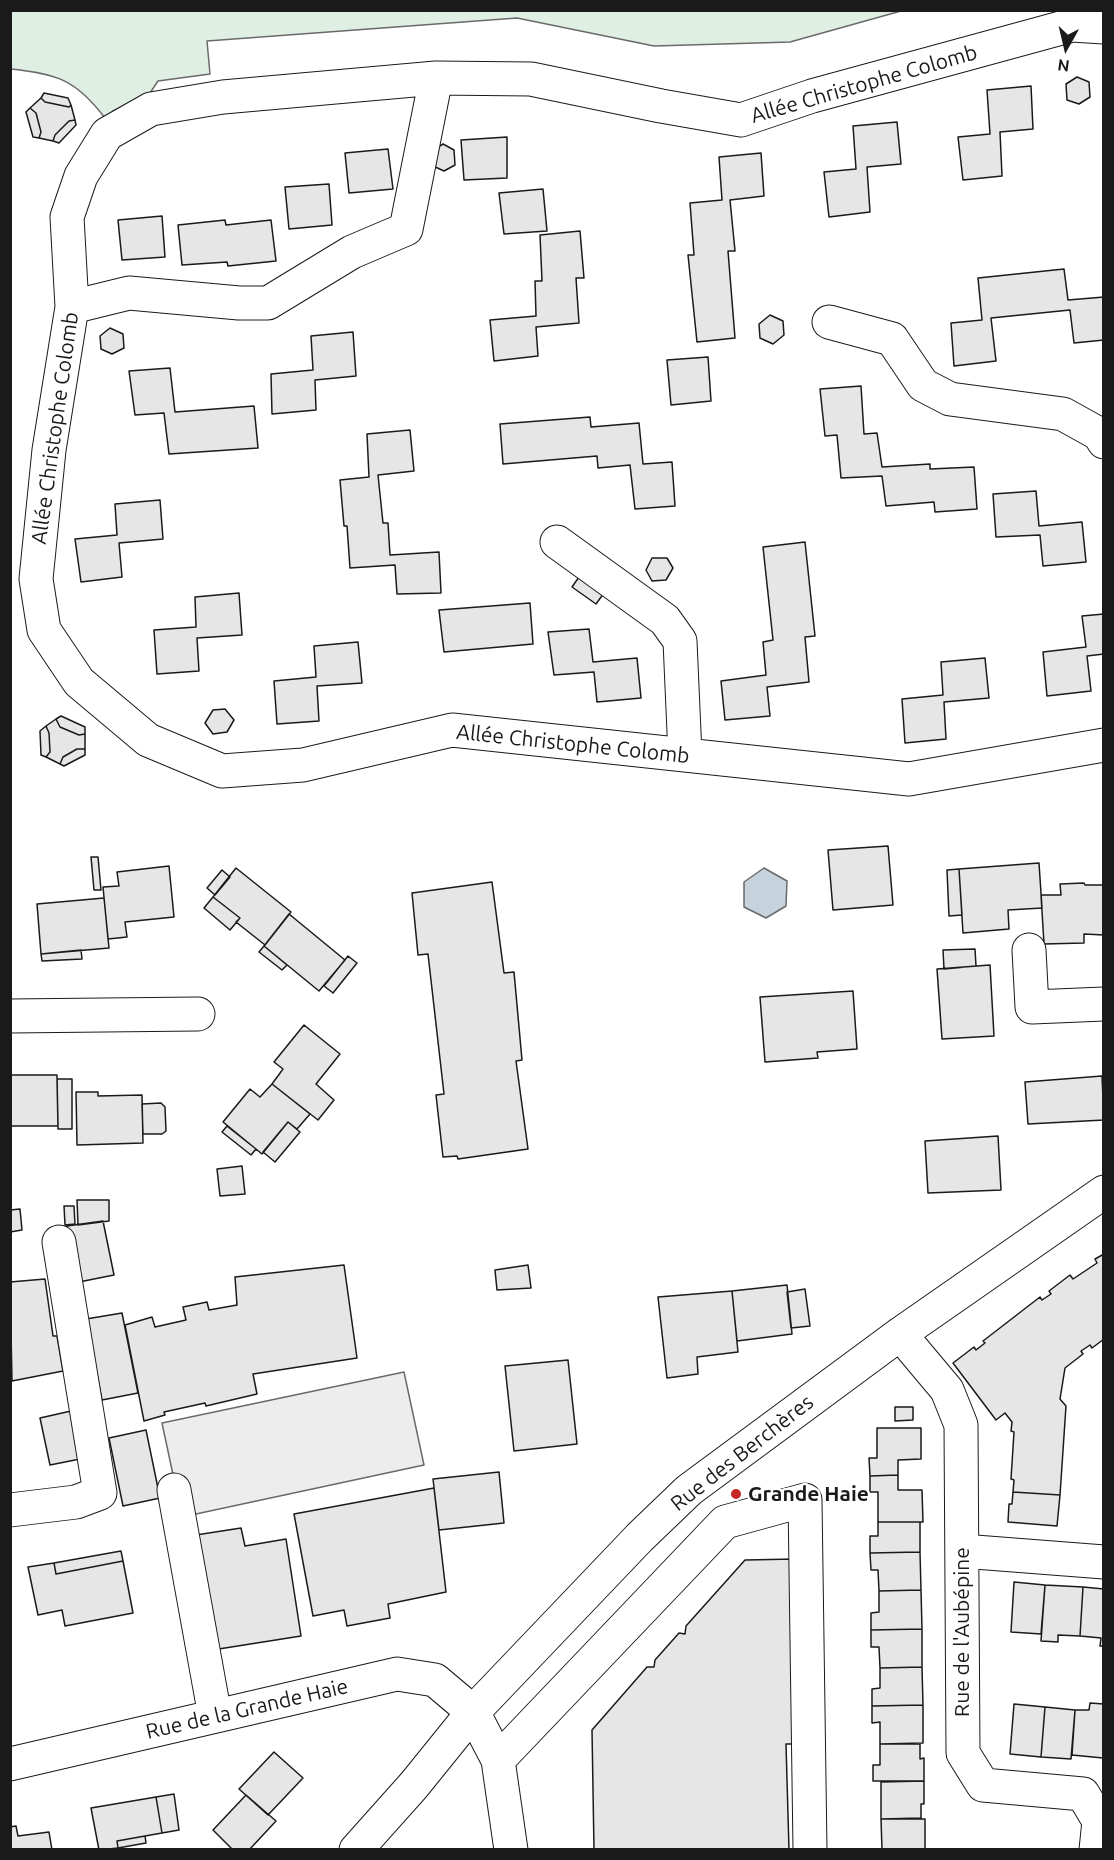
<!DOCTYPE html>
<html>
<head>
<meta charset="utf-8">
<style>
  body { margin:0 }
  #map { position:relative; width:1114px; height:1860px; overflow:hidden; background:#fff; font-family:Ubuntu,sans-serif }
  canvas { display:block }
  .frame { position:absolute; inset:0; border:12px solid #1a1a1a; pointer-events:none }
  .north { position:absolute; left:1036px; top:18px; width:60px; height:60px; -webkit-text-stroke:4px #fff; paint-order:stroke; rotate:188deg; font-size:16px; font-weight:700; line-height:24px; text-align:center; color:#1a1a1a }
  .north::after { content:''; display:block; margin:auto; width:21px; height:27px; background:#1a1a1a; clip-path:polygon(50% 0,100% 100%,50% 72%,0 100%) }
</style>
</head>
<body>
<div id="map">
<canvas width="1114" height="1860"></canvas>
<div class="frame"></div>
<div class="north">N</div>
</div>
<script>
const c = document.querySelector('canvas').getContext('2d');
c.lineJoin = 'round';
function fill(path, color) {
  c.fillStyle = color;
  c.fill(path, 'evenodd');
}
function strokePath(path, color, width, dash) {
  c.strokeStyle = color;
  c.lineWidth = width;
  c.lineCap = dash ? 'butt' : 'round';
  c.setLineDash(dash || []);
  c.stroke(path);
}
function drawText(font, color, halo, rows, align = 'center') {
  c.font = font + ' Ubuntu,sans-serif';
  c.lineWidth = 4.5;
  c.setLineDash([]);
  c.textBaseline = 'middle';
  c.strokeStyle = halo;
  c.fillStyle = color;
  for (const [text, x, y, turn = 0] of rows) {
    c.save();
    c.translate(x, y);
    c.rotate((+turn || 0) * Math.PI / 180);
    c.textAlign = isNaN(turn) ? turn : align;
    if (halo) c.strokeText(text, 0, 0);
    c.fillText(text, 0, 0);
    c.restore();
  }
}
const green = new Path2D(`
  M10,11H901L790,42L654,46L517,18L207,41L210,74L158,81L150,93L113,111L105,118C76,80 58,74 11,69Z`);
fill(green, '#e0efe3');
strokePath(green, '#6a6a6a', 1.5);
const parking = new Path2D(`
  M404,1372L424,1465L182,1517L162,1423Z`);
fill(parking, '#ededed');
strokePath(parking, '#6a6a6a', 1.5);
const water = new Path2D(`
  M764,868L787,881L786,906L766,918L744,907V882Z`);
fill(water, '#c6d2dc');
strokePath(water, '#6a6a6a', 1.5);
const building = new Path2D(`
  M1077,77L1089,82L1090,97L1079,104L1067,100L1066,84Z
  M1031,86L1033,129L1000,132L1002,176L963,180L958,137L990,134L987,90Z
  M44,93L68,98L71,105L69,107L45,102L41,98Z
  M41,98L45,102L69,107L71,105L75,120L69,121L55,135L53,141L39,138L41,132L36,113L30,108Z
  M30,108L36,113L41,132L39,138L33,137L26,112Z
  M75,120L76,125L59,143L53,141L55,135L69,121Z
  M897,122L901,164L867,167L870,212L829,217L824,172L856,169L853,126Z
  M507,137V178L464,180L461,140Z
  M443,144L454,150L455,165L444,171L431,165L430,152Z
  M388,149L393,189L349,193L345,153Z
  M761,153L764,196L730,200L735,251H728L735,338L697,342L688,255H694L690,203L722,200L719,157Z
  M329,184L332,225L289,229L285,187Z
  M543,189L547,231L504,234L499,193Z
  M162,216L165,257L122,260L118,220Z
  M225,220L226,225L271,220L276,261L228,266L227,262L182,265L178,225Z
  M580,231L584,278H576L579,323L536,327L538,356L494,361L490,320L536,316L535,281H542L540,235Z
  M1064,269L1068,300L1104,297V340L1074,343L1070,310L991,318L996,361L954,366L951,323L982,320L978,278Z
  M770,315L783,321L784,335L773,344L760,338L759,324Z
  M110,328L123,334L124,348L112,354L101,349L100,336Z
  M353,332L356,376L315,380L316,410L272,414L271,374L313,370L311,336Z
  M708,357L711,401L671,405L667,360Z
  M170,368L175,412L254,406L258,448L169,454L164,413L135,415L129,371Z
  M861,386L864,434L877,433L882,467L930,464V469L974,467L977,509L935,512L934,502L886,506L882,476L841,478L837,435L825,436L820,389Z
  M590,417L591,427L639,423L643,464L672,462L675,506L635,509L630,465L598,468L597,456L503,464L500,424Z
  M410,430L414,471L378,475L383,523H388L390,555L439,552L441,593L397,594L395,565L350,568L347,526H344L340,480L369,477L367,434Z
  M1036,491L1039,526L1082,522L1086,562L1043,566L1040,535L996,537L993,494Z
  M160,500L163,539L119,543L122,577L81,582L75,539L117,535L115,504Z
  M805,542L815,636L805,637L809,682L767,687L770,716L725,720L721,681L766,675L763,642L773,640L763,547Z
  M652,558H667L673,568L666,580L652,581L646,570Z
  M579,577L604,593L596,604L572,587Z
  M239,593L242,635L197,638L199,671L157,674L154,630L196,627L195,597Z
  M530,603L533,644L444,652L439,610Z
  M1104,614V654L1087,656L1091,691L1047,696L1043,652L1086,647L1082,616Z
  M589,629L593,662L637,658L641,698L597,702L594,672L554,675L548,632Z
  M358,642L362,683L317,686L319,721L277,724L274,681L316,677L314,646Z
  M985,658L989,698L944,702L946,739L905,743L902,699L943,695L941,662Z
  M225,709L234,720L227,732L213,734L205,723L213,710Z
  M61,716L85,727V734L79,735L60,727L56,719Z
  M56,719L60,727L79,735L85,734V749H77L63,757L60,764L46,757L50,752L49,733L46,726Z
  M46,726L49,733L50,752L46,757L41,755L40,731Z
  M77,749H85V755L64,766L60,764L63,757Z
  M888,846L893,905L833,910L828,850Z
  M91,857H98L101,890H94Z
  M1039,863L1042,908L1008,910L1009,929L963,933L959,869Z
  M169,866L174,917L125,922L127,937L108,939L103,887L119,886L117,872Z
  M236,868L291,912L265,945L236,922L240,918L213,897Z
  M959,869L962,915L949,916L947,870Z
  M222,870L230,877L215,895L207,888Z
  M492,882L504,973L514,972L522,1060L516,1061L528,1149L458,1159L457,1156L443,1157L436,1095L444,1094L428,954L418,955L412,893Z
  M1084,883L1085,885H1104V935L1084,934V943L1044,944L1041,895H1061L1060,884Z
  M213,897L240,918L230,930L204,908Z
  M104,898L109,948L41,954L37,904Z
  M289,914L345,960L319,991L264,946Z
  M264,946L287,965L282,970L259,952Z
  M975,949L976,966L944,969L943,950Z
  M81,950L82,959L42,961L41,954Z
  M348,956L357,963L333,993L324,986Z
  M990,965L994,1036L942,1039L937,969Z
  M853,991L857,1049L817,1052L818,1058L765,1062L760,997Z
  M304,1025L340,1054L316,1084L334,1100L318,1120L272,1084L283,1069L274,1062Z
  M10,1075H57L58,1126H10Z
  M1102,1076L1104,1120L1028,1124L1025,1082Z
  M57,1079H72V1129H58Z
  M272,1084L310,1114L297,1129L288,1122L262,1154L223,1122L250,1089L260,1097Z
  M76,1092H98V1096L142,1095L143,1143L77,1145Z
  M161,1103L165,1107L166,1131L162,1134H143L142,1104Z
  M288,1122L300,1132L275,1162L263,1152Z
  M227,1126L256,1149L251,1155L222,1132Z
  M998,1136L1001,1190L928,1193L925,1141Z
  M242,1166L245,1194L220,1196L217,1169Z
  M77,1200H109V1221L78,1225Z
  M64,1206H74L75,1224L65,1225Z
  M20,1209L22,1230L10,1232V1210Z
  M103,1221L114,1275L79,1282L67,1226Z
  M1104,1254V1339L1092,1348L1090,1345L1081,1351L1083,1354L1065,1368L1060,1399L1066,1406L1060,1495L1013,1492L1014,1480L1011,1479L1014,1432L1011,1431L1012,1422L1005,1413L996,1420L953,1363L974,1347L976,1350L985,1343L983,1341L1040,1297L1042,1300L1051,1294L1049,1291L1070,1275L1073,1279L1097,1263L1095,1259Z
  M344,1265L357,1358L253,1374L257,1394L206,1406L205,1403L164,1412L165,1415L144,1421L125,1325L152,1317L155,1327L186,1320L183,1307L207,1302L209,1310L237,1305L235,1277Z
  M528,1265L531,1288L497,1290L495,1270Z
  M45,1279L53,1336H57L63,1371L12,1381L10,1282Z
  M787,1285L792,1334L737,1341L732,1291Z
  M805,1289L810,1326L791,1328L787,1292Z
  M732,1291L738,1352L697,1357L698,1374L667,1378L658,1297Z
  M122,1313L138,1393L102,1400L86,1319Z
  M568,1360L577,1444L514,1451L505,1366Z
  M895,1407H913V1420L895,1421Z
  M71,1411L80,1459L50,1465L40,1418Z
  M877,1428H921V1459L898,1460V1475L870,1476L869,1458H877Z
  M146,1430L160,1498L123,1506L109,1438Z
  M499,1472L504,1523L439,1530L433,1479Z
  M898,1475V1490H922L923,1522H878V1492H870V1476Z
  M434,1488L446,1592L388,1604L390,1618L347,1626L344,1610L313,1616L294,1514Z
  M1013,1492L1060,1495L1057,1526L1008,1522L1009,1504H1012Z
  M878,1522H920V1552L870,1553V1536H878Z
  M241,1528L245,1546L286,1539L301,1636L206,1651L196,1535Z
  M121,1551L123,1561L56,1574L54,1563Z
  M920,1552L921,1590L879,1591L878,1570H871L870,1553Z
  M795,1559L798,1744H786L789,1850H594L592,1730L647,1667H654L655,1660L679,1633L685,1634L686,1626L745,1560Z
  M123,1561L133,1613L65,1626L62,1610L38,1615L28,1567L54,1563L56,1574Z
  M1014,1582L1045,1585L1041,1634L1011,1632Z
  M1045,1585L1083,1587L1080,1636L1058,1635V1642L1041,1641Z
  M1083,1587L1104,1589V1646H1100L1101,1638L1080,1636Z
  M921,1590L922,1629L871,1630V1613L879,1612V1591Z
  M922,1629V1667L880,1668L879,1647H871V1630Z
  M922,1667L923,1705L872,1706V1689L880,1688V1668Z
  M1090,1703L1104,1704L1103,1758L1072,1755L1075,1710H1089Z
  M1014,1704L1045,1707L1041,1757L1010,1754Z
  M923,1705V1743L880,1744V1722L872,1723V1706Z
  M1045,1707L1075,1710L1071,1759L1041,1757Z
  M880,1744H920V1759L924,1758V1781H873V1765H880Z
  M274,1752L303,1778L268,1815L239,1789Z
  M924,1781V1804H921V1818L881,1819V1782Z
  M174,1794L179,1830L162,1833L156,1797Z
  M246,1795L276,1821L249,1850H233L213,1830Z
  M156,1797L162,1833L117,1841L118,1848L99,1850L91,1808Z
  M881,1819H925V1850H882Z
  M16,1826L18,1836L49,1832L52,1850H10V1827Z
  M145,1836L146,1843L118,1848L117,1841Z`);
fill(building, '#e6e6e6');
strokePath(building, '#1a1a1a', 1.5);
const minor = new Path2D(`
  M1104,27L1072,25L812,96L741,120L661,106L531,79L436,78L223,97L151,109L107,134L81,176L67,217L72,307L49,450L36,579L44,630L79,682L148,740L222,771L303,765L452,730L909,779L1104,745
  M72,307L129,293L239,303H268L352,252L406,229L436,78
  M829,322L892,339L923,385L950,399L1063,414L1099,434L1104,442
  M557,542L665,620L680,641L685,755
  M1029,950L1032,1007L1104,1004
  M10,1016L198,1014
  M900,1334L947,1390L961,1425L963,1753L983,1785L1083,1794L1099,1821L1096,1850
  M174,1490L215,1716
  M10,1510L76,1502L100,1493L59,1242
  M962,1551L1104,1562
  M498,1760L725,1522L805,1500L810,1850
  M10,1764L397,1674L435,1680L473,1712L498,1760L511,1850
  M356,1850L414,1785L473,1712L640,1537L689,1490L900,1334L1104,1192`);
strokePath(minor, '#1a1a1a', 35);
strokePath(minor, '#fff', 33);
for (const [x, y, r, color] of [
  [736,1494,6,"#c62828"]
]) {
  const dot = new Path2D();
  dot.arc(x, y, r, 0, 2 * Math.PI);
  c.fillStyle = color;
  c.fill(dot);
  strokePath(dot, '#fff', 2);
}
drawText('21px', '#1a1a1a', '#fff', [
  ["Allée Christophe Colomb",864,84,-16],
  ["Allée Christophe Colomb",55,428,-82],
  ["Allée Christophe Colomb",573,744,6],
  ["Rue des Berchères",742,1453,-38],
  ["Rue de l'Aubépine",962,1632,-90],
  ["Rue de la Grande Haie",247,1709,-13]
]);
drawText('bold 21px', '#1a1a1a', '#fff', [
  ["Grande Haie",748,1494]
], 'left');
</script>
</body>
</html>
